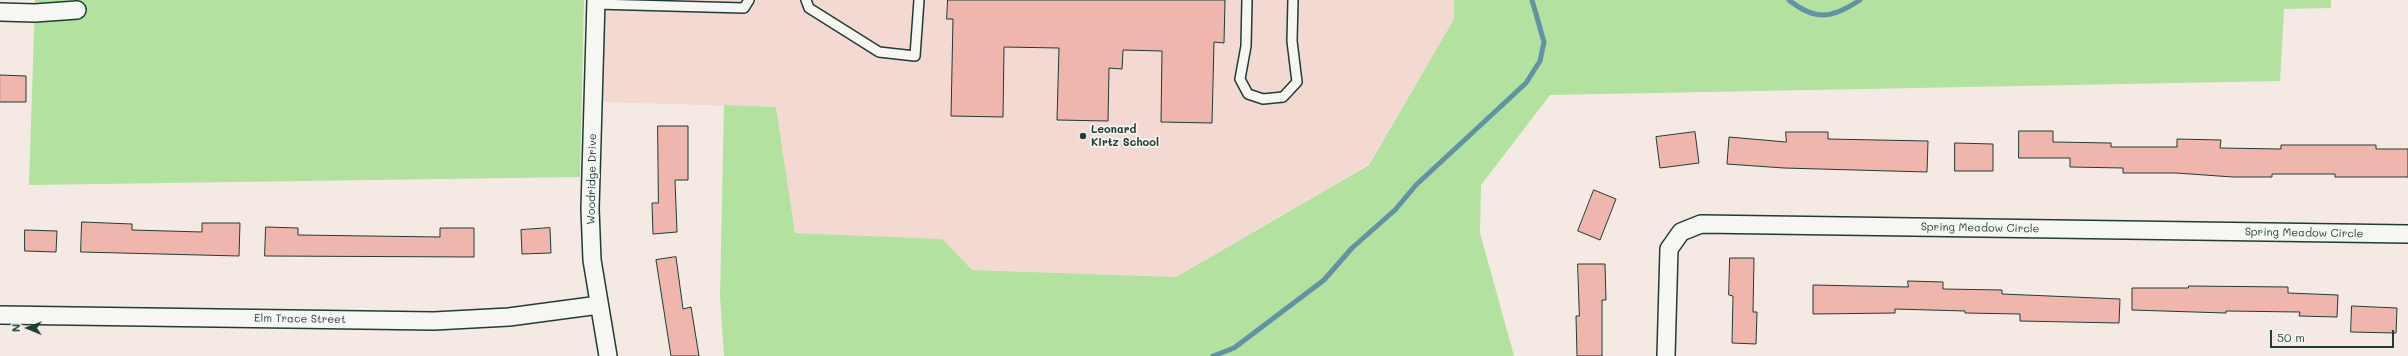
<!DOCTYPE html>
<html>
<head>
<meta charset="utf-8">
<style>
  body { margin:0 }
  #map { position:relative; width:2408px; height:356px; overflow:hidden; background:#f5e9e4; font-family:Mali,sans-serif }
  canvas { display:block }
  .north { position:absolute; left:8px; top:308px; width:40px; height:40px; -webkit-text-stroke:3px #f6f6f2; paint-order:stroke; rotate:271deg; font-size:11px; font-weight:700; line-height:16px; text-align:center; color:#1f3d34 }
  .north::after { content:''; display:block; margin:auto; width:14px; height:18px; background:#1f3d34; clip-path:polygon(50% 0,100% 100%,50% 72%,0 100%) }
  .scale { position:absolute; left:2270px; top:330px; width:124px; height:18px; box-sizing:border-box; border:2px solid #1f3d34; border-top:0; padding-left:5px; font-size:12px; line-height:14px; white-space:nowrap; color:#1f3d34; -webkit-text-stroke:3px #f6f6f2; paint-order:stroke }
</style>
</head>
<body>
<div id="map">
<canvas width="2408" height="356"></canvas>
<div class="north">N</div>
<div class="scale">50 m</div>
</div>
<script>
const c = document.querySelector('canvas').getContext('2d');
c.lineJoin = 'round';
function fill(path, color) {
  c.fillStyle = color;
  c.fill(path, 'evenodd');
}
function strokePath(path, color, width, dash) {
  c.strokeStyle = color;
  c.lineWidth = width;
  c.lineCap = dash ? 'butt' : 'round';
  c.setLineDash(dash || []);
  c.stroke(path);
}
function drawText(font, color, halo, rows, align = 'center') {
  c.font = font + ' Mali,sans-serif';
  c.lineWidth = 3.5;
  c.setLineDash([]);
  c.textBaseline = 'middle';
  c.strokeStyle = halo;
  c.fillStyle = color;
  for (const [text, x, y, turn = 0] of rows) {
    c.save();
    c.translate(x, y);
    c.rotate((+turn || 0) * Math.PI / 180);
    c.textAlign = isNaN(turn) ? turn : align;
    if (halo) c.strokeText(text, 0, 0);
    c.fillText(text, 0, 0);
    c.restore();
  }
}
fill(new Path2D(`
  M596,0H1454V19L1369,164L1176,277L972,270L941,239L795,233L776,107L600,102Z`), '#f4d9d3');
fill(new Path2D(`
  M35,0H584L580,177L29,185Z
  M1454,0H2331V8L2284,9L2280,81L1550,95L1481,185L1480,233L1514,356H724L720,296L724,105L776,107L795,233L942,239L972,270L1176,277L1369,165L1454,19Z`), '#b2e1a0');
strokePath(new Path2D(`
  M1789,0C1816,22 1833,18 1860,0
  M1213,356L1234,348L1324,280L1352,248L1395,210L1416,185L1526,83L1540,61L1544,42L1532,0`), '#6193a4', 5);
const building = new Path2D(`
  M948,0H1225L1224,43L1214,42L1212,123L1161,122L1162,51L1123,50L1122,69L1109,68L1108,121L1057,120L1059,48L1004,47L1003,117L951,116L953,19H947Z
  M0,75L26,76V102H0Z
  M658,126H688V180H675L677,232L653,234L652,203H658Z
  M2019,131H2053V142L2111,143V147H2177V139L2221,140L2220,148L2281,149V145H2376V149H2408V177H2335V174H2272V177H2233L2176,173H2123V168L2070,167V158H2019Z
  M1695,132L1699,163L1660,168L1656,137Z
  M1786,132H1828V139L1928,141L1927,172L1784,168L1727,164L1729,137L1786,142Z
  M1955,143L1993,144V171H1955Z
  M1594,190L1616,199L1600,240L1578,231Z
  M82,222L132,224V230L202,232V223H240L239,256L81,252Z
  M266,227L298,228V235L440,237V228H474V257L265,256Z
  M550,228L551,253L522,254L521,230Z
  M25,230L57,231L56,252L25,251Z
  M676,257L683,309L691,307L699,356H671L656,260Z
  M1730,258H1754L1753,312H1757L1756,344L1732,343L1733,296L1729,295Z
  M1578,264H1605L1606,300H1602V356H1577L1576,316H1579Z
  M1908,281L1943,282V289L2002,290V294L2120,299L2119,323L2020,321V314L1965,313V311L1895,309V313L1813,314V285L1908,287Z
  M2189,286L2288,287V293L2338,295L2337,317L2299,316L2300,312L2226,311V313L2132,310V288H2188Z
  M2352,306L2397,308L2396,333L2351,332Z`);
fill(building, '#f0b5ac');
strokePath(building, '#1f3d34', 1);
const service = new Path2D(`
  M806,0L809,8L879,52L915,56L919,0
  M1247,0L1246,46L1240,79L1248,94L1263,99L1283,97L1297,82L1292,41L1293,0
  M596,4L744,8L749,0`);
const minor = new Path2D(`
  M596,0L590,209L592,260L608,356
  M0,12L35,13L77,10
  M0,315L434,321L509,317L599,305
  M1666,356L1669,249L1681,232L1701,224L2408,234`);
strokePath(service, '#1f3d34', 12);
strokePath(minor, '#1f3d34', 20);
strokePath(service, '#f6f6f2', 9);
strokePath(minor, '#f6f6f2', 17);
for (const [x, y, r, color] of [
  [1083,136,4,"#1f3d34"]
]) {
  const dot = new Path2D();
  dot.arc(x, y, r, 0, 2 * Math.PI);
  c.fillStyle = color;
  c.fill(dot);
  strokePath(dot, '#f6f6f2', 1.5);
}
drawText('bold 11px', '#1f3d34', '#f6f6f2', [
  ["Leonard",1091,130],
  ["Kirtz School",1091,143]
], 'left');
drawText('11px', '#1f3d34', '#f6f6f2', [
  ["Woodridge Drive",592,179,-89],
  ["Spring Meadow Circle",1980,228,1],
  ["Spring Meadow Circle",2304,233,1],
  ["Elm Trace Street",300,319,1]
]);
</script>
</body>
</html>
